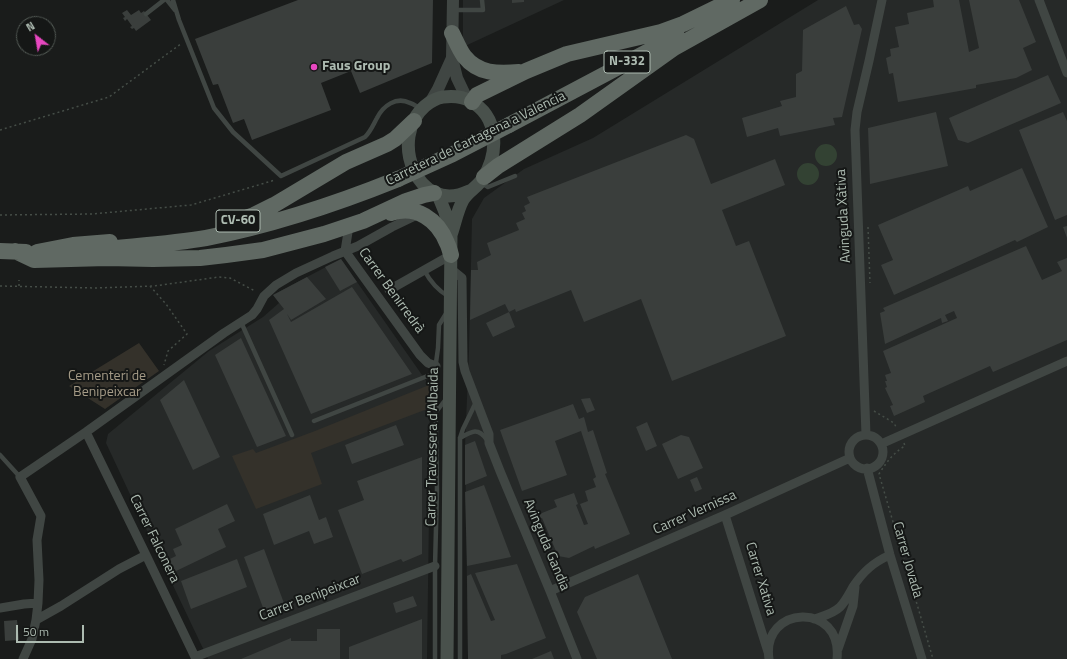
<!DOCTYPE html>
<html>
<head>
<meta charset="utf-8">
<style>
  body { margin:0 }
  #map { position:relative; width:1067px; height:659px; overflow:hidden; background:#1a1c1b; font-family:"Titillium Web",sans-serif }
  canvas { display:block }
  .north { position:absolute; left:16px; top:16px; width:40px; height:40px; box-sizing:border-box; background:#151716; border:1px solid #525954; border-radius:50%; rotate:329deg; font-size:11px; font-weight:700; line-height:16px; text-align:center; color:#adbbb1 }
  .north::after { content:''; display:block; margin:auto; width:14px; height:18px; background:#e847c0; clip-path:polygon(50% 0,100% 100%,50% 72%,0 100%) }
  .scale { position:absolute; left:16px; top:625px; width:68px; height:18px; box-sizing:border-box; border:2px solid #adbbb1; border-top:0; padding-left:5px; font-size:12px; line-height:14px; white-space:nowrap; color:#adbbb1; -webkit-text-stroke:3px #151716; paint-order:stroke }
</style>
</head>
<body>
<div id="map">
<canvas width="1067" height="659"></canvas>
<div class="north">N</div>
<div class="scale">50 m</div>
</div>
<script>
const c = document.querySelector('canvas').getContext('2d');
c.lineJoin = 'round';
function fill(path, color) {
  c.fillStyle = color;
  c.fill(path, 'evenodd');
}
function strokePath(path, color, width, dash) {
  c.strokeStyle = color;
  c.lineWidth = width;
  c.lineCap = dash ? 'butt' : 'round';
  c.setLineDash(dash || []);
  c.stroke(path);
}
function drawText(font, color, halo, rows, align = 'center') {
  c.font = font + ' "Titillium Web",sans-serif';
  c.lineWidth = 4;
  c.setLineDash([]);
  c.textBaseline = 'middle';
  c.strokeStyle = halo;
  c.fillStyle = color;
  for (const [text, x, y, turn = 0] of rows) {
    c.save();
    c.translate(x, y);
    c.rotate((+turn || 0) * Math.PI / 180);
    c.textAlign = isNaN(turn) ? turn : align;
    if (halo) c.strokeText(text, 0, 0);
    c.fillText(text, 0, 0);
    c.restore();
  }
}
fill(new Path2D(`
  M463,0H564L463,47Z
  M818,0H1067V659H468L465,445L469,351L472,219L484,198L524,169L593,138Z
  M341,259L429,385L430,443L427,659H208L150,537L106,443L108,434L209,351L263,317L279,303L273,295Z`), '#262928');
fill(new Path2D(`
  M139,343L159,371L105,409L69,386Z
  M429,385L430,408L311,453L322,484L256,509L232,456L253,449L256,453L315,431Z`), '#34312a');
fill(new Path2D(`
  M815 155a11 11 0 1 1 22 0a11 11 0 1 1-22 0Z
  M797 174a11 11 0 1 1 22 0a11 11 0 1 1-22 0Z`), '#334233');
fill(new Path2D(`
  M298,0H433L432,63L360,93L351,71L321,83L331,110L252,140L244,119L233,123L218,84L213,85L195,39Z
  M512,0H524V2L512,3Z
  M933,0H959L969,52L979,48L969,0H1019L1036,42L1023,48L1032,70L1016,78L976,85V88L898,102L893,73L889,74L886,58L891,56L890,49L899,47L895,27L909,24L907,13L934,7Z
  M846,6L854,25L859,24L862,29L842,117L833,118L835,125L780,136L778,128L747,137L742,118L782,106L780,101L796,97V74L802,71L803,30Z
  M127,10L131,15L139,10L141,13L144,11L151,20L136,31L134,28L132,29L130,27L132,26L127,19L125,21L123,18L125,17L122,13Z
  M1048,75L1061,103L968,143L958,140L949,118Z
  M936,112L948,166L870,184L868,128Z
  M1063,112L1067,121V215L1055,220L1019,130Z
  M686,135L694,139L711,184L775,159L785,185L722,210L736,246L749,241L786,336L672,381L641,299L584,322L571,290L516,312L515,309L509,312L505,304L470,320L471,270H478L477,262L491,255L487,243L519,230L516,223L525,219L522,213L526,211L524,206L530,203L527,197Z
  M1022,168L1048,227L1017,242L1015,240L894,295L881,265L893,260L878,225L968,186L970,191Z
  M1067,226V238L1063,227Z
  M1026,246L1042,280L1062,271L1057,262L1067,258V340L993,372L990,366L923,396L925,402L894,416L890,406L893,405L885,388L887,387L885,381H887L885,375L891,373L883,351L957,318L954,311L945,315L948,321L942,323L941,318L885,344L880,313L885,311L883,308Z
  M341,259L357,282L340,291L325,267Z
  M307,277L326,299L291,320L287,314L291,322L352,287L412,374L311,414L269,320L284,309L273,295Z
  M509,312L515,327L493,337L486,323Z
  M241,338L286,436L257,447L215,355Z
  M184,380L220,457L193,470L160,400Z
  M590,398L595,410L587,413L581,399Z
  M573,404L579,419L584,417L588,432L593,430L607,473L605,474L630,534L595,549L594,546L569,558L558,556L542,518L533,521L532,517L557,507L554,500L574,493L578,504L576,505L584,525L588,524L580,504L588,501L585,491L596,487L593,479L596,477L581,431L555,441L567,475L522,491L500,430Z
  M647,422L657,446L646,451L636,427Z
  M396,425L404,445L352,464L345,445Z
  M681,435L689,437L703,468L678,479L662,444Z
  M475,441L487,476L465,485V445Z
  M422,457V554L403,562L401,559L362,574L338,510L364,500L357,481Z
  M697,477L702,489L695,492L690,480Z
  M484,485L511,557L467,566L465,492Z
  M310,495L319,520L326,517L333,537L314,544L309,531L274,545L263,514Z
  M227,504L235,521L218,529L226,547L174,572L168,560L176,556L173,549L182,545L175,529Z
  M264,549L285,606L265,613L244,557Z
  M237,559L247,587L191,609L181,581Z
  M517,564L546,638L506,654L501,655V659H468L467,576L471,574L491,621L495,620L475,573Z
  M638,574L672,659H597L577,612L585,597Z
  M413,596L417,606L396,613L393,603Z
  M422,619V659H349V647Z
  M17,620L19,640L5,641L4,621Z
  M317,629H340V659H241L291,638V641H317Z
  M551,651L554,659H532Z`), '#3a3e3c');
strokePath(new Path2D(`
  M0,130L109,97L182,43
  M0,215L92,214L191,205L275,180
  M868,227L870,283
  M0,286L96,288L154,286L219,277L230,278L255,291
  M19,286V280
  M150,286L166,304L187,334L168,351L164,365
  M874,411L894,423L896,427
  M904,443L905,446C893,453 886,463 879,474L933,659`), '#454d47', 1.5, [2, 3]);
strokePath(new Path2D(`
  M167,0L175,10
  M173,0L179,20L214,108L233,132L281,176L365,137C371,131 373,125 377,118C383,106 396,96 410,103C414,104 417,107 421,109
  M454,10H483L482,0
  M146,14L164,0
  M480,182L488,187L515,176
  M424,270C430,281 437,290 448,296
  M241,322L292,435
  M436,412L446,399
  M314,421L435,373
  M460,438C472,431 478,427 487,440
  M0,455L20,477
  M435,659V566L437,490L435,370L438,348L439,325L447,312
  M460,659V438L463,429L476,402`), '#404643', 4.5);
strokePath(new Path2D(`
  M1039,0L1067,73
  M345,251L420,355L428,363L436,366
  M345,251L349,226
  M451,269L462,278L463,362L465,371L489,434V443L500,471L550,591L577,659
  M389,290L451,255
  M86,432L146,555L196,659
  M866,435L855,130L857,112L869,61L882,0
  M849 452a17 17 0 1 1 34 0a17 17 0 1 1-34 0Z
  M881,444L1067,361
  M867,468L890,555L922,659
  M725,515L768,652
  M550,591L725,515L850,458
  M0,608L24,604L38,603
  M814,619C823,616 833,614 840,607C845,602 849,594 853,587C863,571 874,562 890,555
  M36,620L61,606L119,569L146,555
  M838,649L853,606L855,587
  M195,657L435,566
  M23,659L32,639L36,620L38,603L39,580L37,540L41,516L20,477L86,432L224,333L252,315L257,309L264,296L276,285L296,273L333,256L358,246L392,227L415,216
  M769,659C761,605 843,601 837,659`), '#404643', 9);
strokePath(new Path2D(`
  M453,0L452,58L457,78L467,99
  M431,101L438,89L452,58`), '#404643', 12);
strokePath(new Path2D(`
  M438,195L445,212L451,235L447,659
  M451,235C455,224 457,211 463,200C468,191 478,187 483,178C499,153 499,116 470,101C462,96 452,96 443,97C436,98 431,101 425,106C388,138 417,216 469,191`), '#49514c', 13);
strokePath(new Path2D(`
  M452,33C456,41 459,49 464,56C478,74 498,74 519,72
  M472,102L477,95L526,71L567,54L661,32L683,24L732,0
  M509,125L677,36
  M484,177L498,166L580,115L674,48L760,0
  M391,213C416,204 438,220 447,243C449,247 450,251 451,255
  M229,224L254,215L274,205L346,162L387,144L395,139L414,121
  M97,250C134,246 171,244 206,238C273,225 336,204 398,179
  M0,251L26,252
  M15,251L34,260L107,258L153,259L200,258L226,255L263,250L324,234L363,221L406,201L424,195L434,193
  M37,252L73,245L110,242`), '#606963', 16);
strokePath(new Path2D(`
  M398,179L453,154L509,125`), '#606963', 16);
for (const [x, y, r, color] of [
  [314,67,4,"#e847c0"]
]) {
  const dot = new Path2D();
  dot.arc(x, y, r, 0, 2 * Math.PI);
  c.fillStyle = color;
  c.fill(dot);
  strokePath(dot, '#151716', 1.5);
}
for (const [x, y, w] of [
  [627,62,46],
  [238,221,44]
]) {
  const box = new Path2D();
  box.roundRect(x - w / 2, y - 11, w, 22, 3);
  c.fillStyle = '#151716';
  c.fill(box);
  strokePath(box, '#adbbb1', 1);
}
drawText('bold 13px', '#adbbb1', null, [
  ["N-332",627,62],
  ["CV-60",238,221]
]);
drawText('bold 14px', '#adbbb1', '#151716', [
  ["Faus Group",322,67]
], 'left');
drawText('14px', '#adbbb1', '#151716', [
  ["Carretera de Cartagena a Valencia",476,139,-26],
  ["Avinguda Xàtiva",844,216,-93],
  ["Carrer Benirredrà",391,291,54],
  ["Carrer Travessera d'Albaida",433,447,-89],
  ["Carrer Vernissa",695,513,-24],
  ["Carrer Falconera",154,539,64],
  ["Avinguda Gandia",546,545,67],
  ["Carrer Jovada",907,560,74],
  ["Carrer Xativa",760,579,73],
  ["Carrer Benipeixcar",310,598,-21]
]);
drawText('14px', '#a49a86', '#151716', [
  ["Cementeri de",107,377],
  ["Benipeixcar",107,393]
]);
</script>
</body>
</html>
